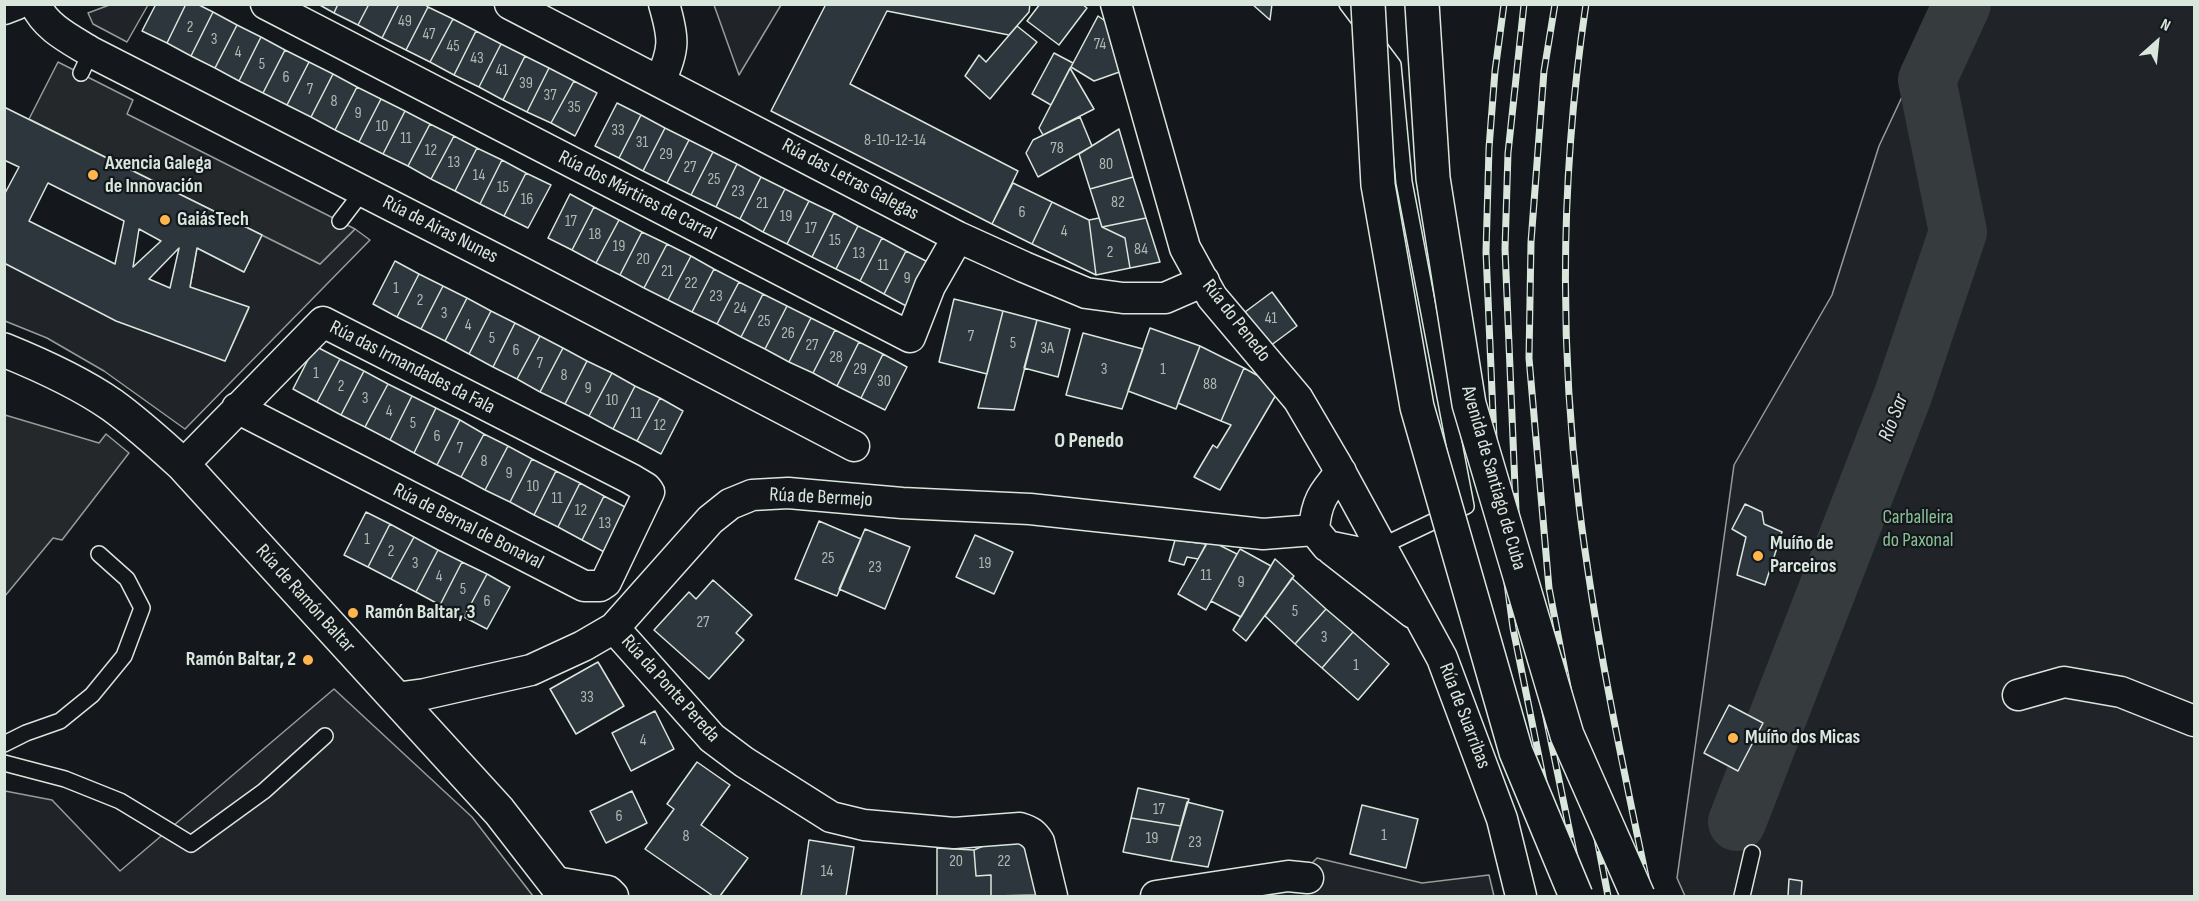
<!DOCTYPE html>
<html>
<head>
<meta charset="utf-8">
<style>
  body { margin:0 }
  #map { position:relative; width:2199px; height:901px; overflow:hidden; background:#14181c; font-family:"Sofia Sans Condensed",sans-serif }
  canvas { display:block }
  .frame { position:absolute; inset:0; border:6px solid #d8e6dc; pointer-events:none }
  .north { position:absolute; left:2127px; top:12px; width:60px; height:60px; -webkit-text-stroke:4px #14181c; paint-order:stroke; rotate:27deg; font-size:16px; font-weight:700; line-height:24px; text-align:center; color:#d8e6dc }
  .north::after { content:''; display:block; margin:auto; width:21px; height:27px; background:#d8e6dc; clip-path:polygon(50% 0,100% 100%,50% 72%,0 100%) }
</style>
</head>
<body>
<div id="map">
<canvas width="2199" height="901"></canvas>
<div class="frame"></div>
<div class="north">N</div>
</div>
<script>
const c = document.querySelector('canvas').getContext('2d');
c.lineJoin = 'round';
function fill(path, color) {
  c.fillStyle = color;
  c.fill(path, 'evenodd');
}
function strokePath(path, color, width, dash) {
  c.strokeStyle = color;
  c.lineWidth = width;
  c.lineCap = dash ? 'butt' : 'round';
  c.setLineDash(dash || []);
  c.stroke(path);
}
function drawText(font, color, halo, rows, align = 'center') {
  c.font = font + ' "Sofia Sans Condensed",sans-serif';
  c.lineWidth = 4.5;
  c.setLineDash([]);
  c.textBaseline = 'middle';
  c.strokeStyle = halo;
  c.fillStyle = color;
  for (const [text, x, y, turn = 0] of rows) {
    c.save();
    c.translate(x, y);
    c.rotate((+turn || 0) * Math.PI / 180);
    c.textAlign = isNaN(turn) ? turn : align;
    if (halo) c.strokeText(text, 0, 0);
    c.fillText(text, 0, 0);
    c.restore();
  }
}
const green = new Path2D(`
  M112,4L148,5L127,42L93,24L88,13Z
  M714,5H781L739,75Z
  M1945,5H2194V896H1685L1677,878L1734,465L1832,295L1879,146Z
  M355,229L370,240L185,429L104,371L47,338L5,321L4,263L225,361L249,308L190,287L197,248L244,272L262,235L320,264Z
  M334,689L472,817L533,896H5V791L52,800L120,871Z
  M1317,858L1422,883L1489,875L1494,896H1239L1287,888Z`);
fill(green, '#202428');
strokePath(green, '#939e99', 1.5);
const parking = new Path2D(`
  M58,62L133,100L127,114L355,229L320,264L29,119Z
  M5,415L99,443L106,434L129,453L62,540L53,538L5,596Z`);
fill(parking, '#24282b');
strokePath(parking, '#939e99', 1.5);
strokePath(new Path2D(`
  M1737,822L1903,395L1958,232L1927,80L1962,4`), '#363b3e', 58);
const building = new Path2D(`
  M156,4H186L167,43L142,31Z
  M186,4H197L213,12L191,56L167,43Z
  M318,4H338L334,13Z
  M338,4H369L358,25L334,13Z
  M369,4H399L382,38L358,25Z
  M399,4H424L428,7L406,50L382,38Z
  M826,4H1030L1029,12L1009,35L887,11L850,84L1018,171L992,224L771,111Z
  M1040,4H1082L1087,8L1059,45L1027,21Z
  M1252,4H1272L1270,20Z
  M428,7L453,19L430,62L406,50Z
  M213,12L237,25L215,68L191,56Z
  M1098,16L1114,27L1125,70L1094,81L1071,67Z
  M453,19L476,31L454,75L430,62Z
  M237,25L261,37L239,81L215,68Z
  M1017,26L1037,42L990,99L965,76L979,55L986,62Z
  M476,31L501,44L479,87L454,75Z
  M261,37L285,50L263,93L239,81Z
  M501,44L525,56L503,100L479,87Z
  M285,50L309,62L287,105L263,93Z
  M1054,53L1073,63L1051,105L1032,94Z
  M525,56L549,68L527,112L503,100Z
  M309,62L333,74L311,117L287,105Z
  M549,68L574,81L551,123L527,112Z
  M1070,68L1094,109L1043,135L1039,128Z
  M333,74L357,87L335,130L311,117Z
  M574,81L597,93L575,136L551,123Z
  M357,87L381,99L359,142L335,130Z
  M381,99L405,111L383,154L359,142Z
  M617,103L641,115L619,158L595,146Z
  M4,107L262,235L244,272L197,248L190,287L249,307L225,361L116,321L4,263V195L19,167L4,160ZM48,183L124,221L115,264L29,221ZM139,229L161,241L133,267ZM179,248L170,288L149,279Z
  M405,111L430,124L408,166L383,154Z
  M641,115L665,128L643,171L619,158Z
  M1080,117L1092,146L1038,177L1026,153L1033,140Z
  M430,124L454,136L431,179L408,166Z
  M665,128L689,140L667,183L643,171Z
  M1119,129L1133,177L1090,189L1079,154Z
  M454,136L477,148L455,191L431,179Z
  M689,140L713,152L691,195L667,183Z
  M477,148L502,160L480,204L455,191Z
  M713,152L737,164L716,207L691,195Z
  M502,160L526,173L504,216L480,204Z
  M737,164L761,177L740,219L716,207Z
  M526,173L551,185L528,228L504,216Z
  M761,177L785,189L763,232L740,219Z
  M1133,177L1146,218L1102,227L1090,189Z
  M1013,183L1052,202L1032,244L992,224Z
  M785,189L809,201L787,244L763,232Z
  M570,194L594,207L572,250L548,238Z
  M809,201L834,213L812,257L787,244Z
  M1052,202L1089,220L1096,275L1032,244Z
  M594,207L619,220L596,263L572,250Z
  M834,213L858,226L836,269L812,257Z
  M1099,218L1102,227L1125,238L1130,268L1096,275L1089,220Z
  M1146,218L1160,262L1130,268L1125,238L1102,227Z
  M619,220L642,232L620,275L596,263Z
  M858,226L882,238L860,281L836,269Z
  M642,232L667,244L644,288L620,275Z
  M882,238L906,251L884,294L860,281Z
  M667,244L691,256L668,300L644,288Z
  M906,251L930,263L908,307L884,294Z
  M691,256L714,269L692,312L668,300Z
  M395,261L419,274L397,317L373,304Z
  M714,269L739,282L717,324L692,312Z
  M419,274L443,286L421,329L397,317Z
  M739,282L763,294L741,337L717,324Z
  M443,286L467,298L445,341L421,329Z
  M1272,292L1297,326L1270,346L1245,312Z
  M763,294L787,306L765,349L741,337Z
  M467,298L491,311L469,354L445,341Z
  M954,299L1003,311L987,374L939,362Z
  M787,306L811,318L789,362L765,349Z
  M491,311L515,323L493,367L469,354Z
  M1003,311L1037,320L1014,410L978,408Z
  M811,318L835,330L813,373L789,362Z
  M1037,320L1070,329L1058,377L1024,368Z
  M515,323L540,336L517,379L493,367Z
  M1150,328L1200,346L1176,409L1128,391Z
  M835,330L859,342L837,386L813,373Z
  M1083,333L1143,349L1122,409L1066,395Z
  M540,336L563,348L540,392L517,379Z
  M859,342L883,354L861,398L837,386Z
  M315,346L340,359L317,402L293,389Z
  M1200,346L1244,368L1221,421L1178,403Z
  M563,348L587,361L565,404L540,392Z
  M883,354L907,367L885,410L861,398Z
  M340,359L364,371L341,415L317,402Z
  M587,361L612,373L589,416L565,404Z
  M1244,368L1280,388L1220,490L1194,477L1213,445L1217,448L1231,425L1221,421Z
  M364,371L388,384L365,427L341,415Z
  M612,373L635,386L613,429L589,416Z
  M388,384L412,396L390,440L365,427Z
  M635,386L660,398L637,441L613,429Z
  M412,396L436,408L414,453L390,440Z
  M660,398L683,411L661,454L637,441Z
  M436,408L460,420L437,465L414,453Z
  M460,420L484,434L461,477L437,465Z
  M484,434L508,446L485,490L461,477Z
  M508,446L532,459L510,502L485,490Z
  M532,459L556,471L534,515L510,502Z
  M556,471L580,483L558,527L534,515Z
  M580,483L604,496L582,540L558,527Z
  M604,496L629,509L606,553L582,540Z
  M1745,504L1762,512L1764,524L1782,532L1765,585L1737,575L1746,537L1732,529Z
  M366,512L390,524L368,567L344,555Z
  M819,521L861,539L837,596L795,579Z
  M390,524L414,537L391,579L368,567Z
  M865,529L910,547L885,609L839,589Z
  M975,535L1013,552L994,594L956,577Z
  M414,537L438,550L416,592L391,579Z
  M1175,540L1206,544L1198,559L1187,557L1184,565L1169,561Z
  M1209,540L1237,554L1206,610L1178,594Z
  M1240,549L1271,566L1241,617L1211,601Z
  M438,550L462,562L440,605L416,592Z
  M1275,559L1294,576L1246,641L1233,630Z
  M462,562L487,574L464,617L440,605Z
  M487,574L510,587L487,629L464,617Z
  M1292,578L1326,609L1295,644L1265,616Z
  M713,580L752,615L736,633L744,640L709,679L654,630L689,592L696,599Z
  M1326,609L1353,632L1322,668L1295,644Z
  M1353,632L1389,664L1358,700L1322,668Z
  M598,662L624,706L576,734L550,689Z
  M1729,705L1763,723L1738,771L1704,753Z
  M655,711L674,749L631,771L612,733Z
  M697,762L730,785L701,825L748,858L720,896H713L645,849L674,809L667,804Z
  M1138,788L1189,799L1181,826L1131,818Z
  M632,791L647,823L606,843L590,811Z
  M1187,802L1223,811L1208,867L1171,861Z
  M1362,805L1418,819L1406,868L1350,854Z
  M1131,818L1181,826L1171,861L1123,852Z
  M1028,838L1040,895L991,896V875L976,876L974,850L999,839Z
  M809,840L854,847L846,896H801Z
  M937,848L974,850L976,876L991,875V896H937Z
  M1789,879L1802,881L1801,896H1788Z`);
fill(building, '#2c363c');
strokePath(building, '#d8e6dc', 1.5);
const service = new Path2D(`
  M1347,4L1393,65L1404,182L1466,506L1382,546
  M81,73L91,52
  M340,221L363,191
  M4,744L26,733L60,721L92,695L124,656L142,608L127,579L99,554
  M4,763L65,779L120,801L191,844L264,791L325,736
  M1742,896L1752,853`);
const minor = new Path2D(`
  M35,4C46,28 70,39 91,52L519,271L854,446
  M266,4L910,337L930,286L958,237
  M510,4L958,237L1024,267L1086,293L1123,298H1165L1204,281
  M1116,4L1185,248L1212,297L1298,399L1335,462L1442,658L1502,819L1521,896
  M4,9L17,4
  M660,81C675,49 674,38 664,4
  M183,465L323,322L631,479L646,488L649,492L606,582L600,586H584L237,408
  M1341,472C1323,493 1316,502 1314,530L1327,546L1361,553L1382,546
  M1332,550L1413,613
  M614,628L712,738L744,762L831,817L864,825L954,833L1020,828C1030,831 1034,834 1039,842L1052,896
  M2018,695L2064,682L2121,692L2194,721
  M395,698L425,694L531,670L583,646L614,628L710,520L730,504L752,495L788,493L902,503L1030,509L1263,534L1314,530
  M555,882L608,891L613,896
  M1156,896L1288,876L1308,878`);
const tertiary = new Path2D(`
  M4,350C41,365 79,382 112,405C137,423 160,444 183,465L499,811L565,896`);
strokePath(service, '#d8e6dc', 18);
strokePath(minor, '#d8e6dc', 33);
strokePath(tertiary, '#d8e6dc', 36);
strokePath(service, '#14181c', 15);
strokePath(minor, '#14181c', 30);
strokePath(tertiary, '#14181c', 33);
const rail = new Path2D(`
  M1504,4L1495,71L1489,148L1486,252L1497,508L1513,628L1567,896
  M1524,4L1508,153L1505,249L1516,511L1528,630L1583,896
  M1555,4L1544,71L1531,242L1529,358L1549,588L1608,896
  M1586,4C1561,170 1559,338 1579,505C1595,637 1623,767 1650,896`);
strokePath(rail, '#d8e6dc', 7);
strokePath(rail, '#14181c', 4.5, [14]);
const trunkBridge = new Path2D(`
  M1368,4L1378,185L1417,407L1516,752L1576,896
  M1422,4L1433,178L1469,404L1567,735L1638,896`);
strokePath(trunkBridge, '#d8e6dc', 36, []);
strokePath(trunkBridge, '#14181c', 33);
for (const [x, y, r, color] of [
  [93,175,6,"#ffb74d"],
  [165,220,6,"#ffb74d"],
  [1758,556,6,"#ffb74d"],
  [353,613,6,"#ffb74d"],
  [308,660,6,"#ffb74d"],
  [1733,738,6,"#ffb74d"]
]) {
  const dot = new Path2D();
  dot.arc(x, y, r, 0, 2 * Math.PI);
  c.fillStyle = color;
  c.fill(dot);
  strokePath(dot, '#14181c', 2);
}
drawText('16px', '#adbab4', null, [
  ["49",405,22],
  ["2",190,28],
  ["47",429,35],
  ["3",214,40],
  ["74",1100,45],
  ["45",453,47],
  ["4",238,53],
  ["43",477,59],
  ["5",262,65],
  ["41",502,71],
  ["6",286,78],
  ["39",526,84],
  ["7",310,90],
  ["37",550,96],
  ["8",334,102],
  ["35",574,108],
  ["9",358,114],
  ["10",382,127],
  ["33",618,131],
  ["11",406,139],
  ["8-10-12-14",895,141],
  ["31",642,143],
  ["78",1057,149],
  ["12",431,151],
  ["29",666,155],
  ["13",454,163],
  ["80",1106,165],
  ["27",690,168],
  ["14",479,176],
  ["25",714,180],
  ["15",503,188],
  ["23",738,192],
  ["16",527,200],
  ["82",1118,203],
  ["21",762,204],
  ["6",1022,213],
  ["19",786,217],
  ["17",571,222],
  ["17",811,229],
  ["4",1064,232],
  ["18",595,235],
  ["15",835,241],
  ["19",619,247],
  ["84",1141,250],
  ["2",1110,253],
  ["13",859,254],
  ["20",643,260],
  ["11",883,266],
  ["21",667,272],
  ["9",907,279],
  ["22",691,284],
  ["1",396,289],
  ["23",716,297],
  ["2",420,301],
  ["24",740,309],
  ["3",444,314],
  ["41",1271,319],
  ["25",764,322],
  ["4",468,326],
  ["26",788,334],
  ["7",971,337],
  ["5",492,339],
  ["5",1013,344],
  ["27",812,346],
  ["3A",1047,349],
  ["6",516,351],
  ["28",836,358],
  ["7",540,364],
  ["29",860,370],
  ["3",1104,370],
  ["1",1163,370],
  ["1",316,374],
  ["8",564,376],
  ["30",884,382],
  ["88",1210,385],
  ["2",341,387],
  ["9",588,389],
  ["3",365,399],
  ["10",612,401],
  ["4",389,412],
  ["11",636,414],
  ["5",413,424],
  ["12",660,426],
  ["6",437,437],
  ["7",460,449],
  ["8",484,462],
  ["9",509,474],
  ["10",533,487],
  ["11",557,499],
  ["12",581,511],
  ["13",605,524],
  ["1",367,540],
  ["2",391,552],
  ["25",828,559],
  ["3",415,564],
  ["19",985,564],
  ["23",875,568],
  ["11",1206,576],
  ["4",439,577],
  ["9",1241,583],
  ["5",463,590],
  ["6",487,602],
  ["5",1295,612],
  ["27",703,623],
  ["3",1324,638],
  ["1",1356,666],
  ["33",587,698],
  ["4",643,741],
  ["17",1159,810],
  ["6",619,817],
  ["1",1384,836],
  ["8",686,837],
  ["19",1152,839],
  ["23",1195,843],
  ["20",956,862],
  ["22",1004,862],
  ["14",827,872]
]);
drawText('bold 20px', '#d8e6dc', '#14181c', [
  ["Axencia Galega",105,164],
  ["de Innovación",105,187],
  ["GaiásTech",177,220],
  ["Muíño de",1770,544],
  ["Parceiros",1770,567],
  ["Ramón Baltar, 3",365,613],
  ["Ramón Baltar, 2",296,660,"right"],
  ["Muíño dos Micas",1745,738]
], 'left');
drawText('20px', '#d8e6dc', '#14181c', [
  ["Rúa das Letras Galegas",850,180,28],
  ["Rúa dos Mártires de Carral",637,196,27],
  ["Rúa de Airas Nunes",440,230,27],
  ["Rúa do Penedo",1236,321,52],
  ["Rúa das Irmandades da Fala",412,368,27],
  ["Avenida de Santiago de Cuba",1493,478,74],
  ["Rúa de Bermejo",821,498,3],
  ["Rúa de Bernal de Bonaval",468,527,27],
  ["Rúa de Ramón Baltar",305,599,48],
  ["Rúa da Ponte Pereda",670,689,48],
  ["Rúa de Suarribas",1464,716,69]
]);
drawText('20px', '#8ac095', '#14181c', [
  ["Carballeira",1918,518],
  ["do Paxonal",1918,541]
]);
drawText('italic 21px', '#d8e6dc', '#14181c', [
  ["Río Sar",1894,418,-69]
]);
drawText('bold 21px', '#d8e6dc', '#14181c', [
  ["O Penedo",1089,442]
]);
</script>
</body>
</html>
